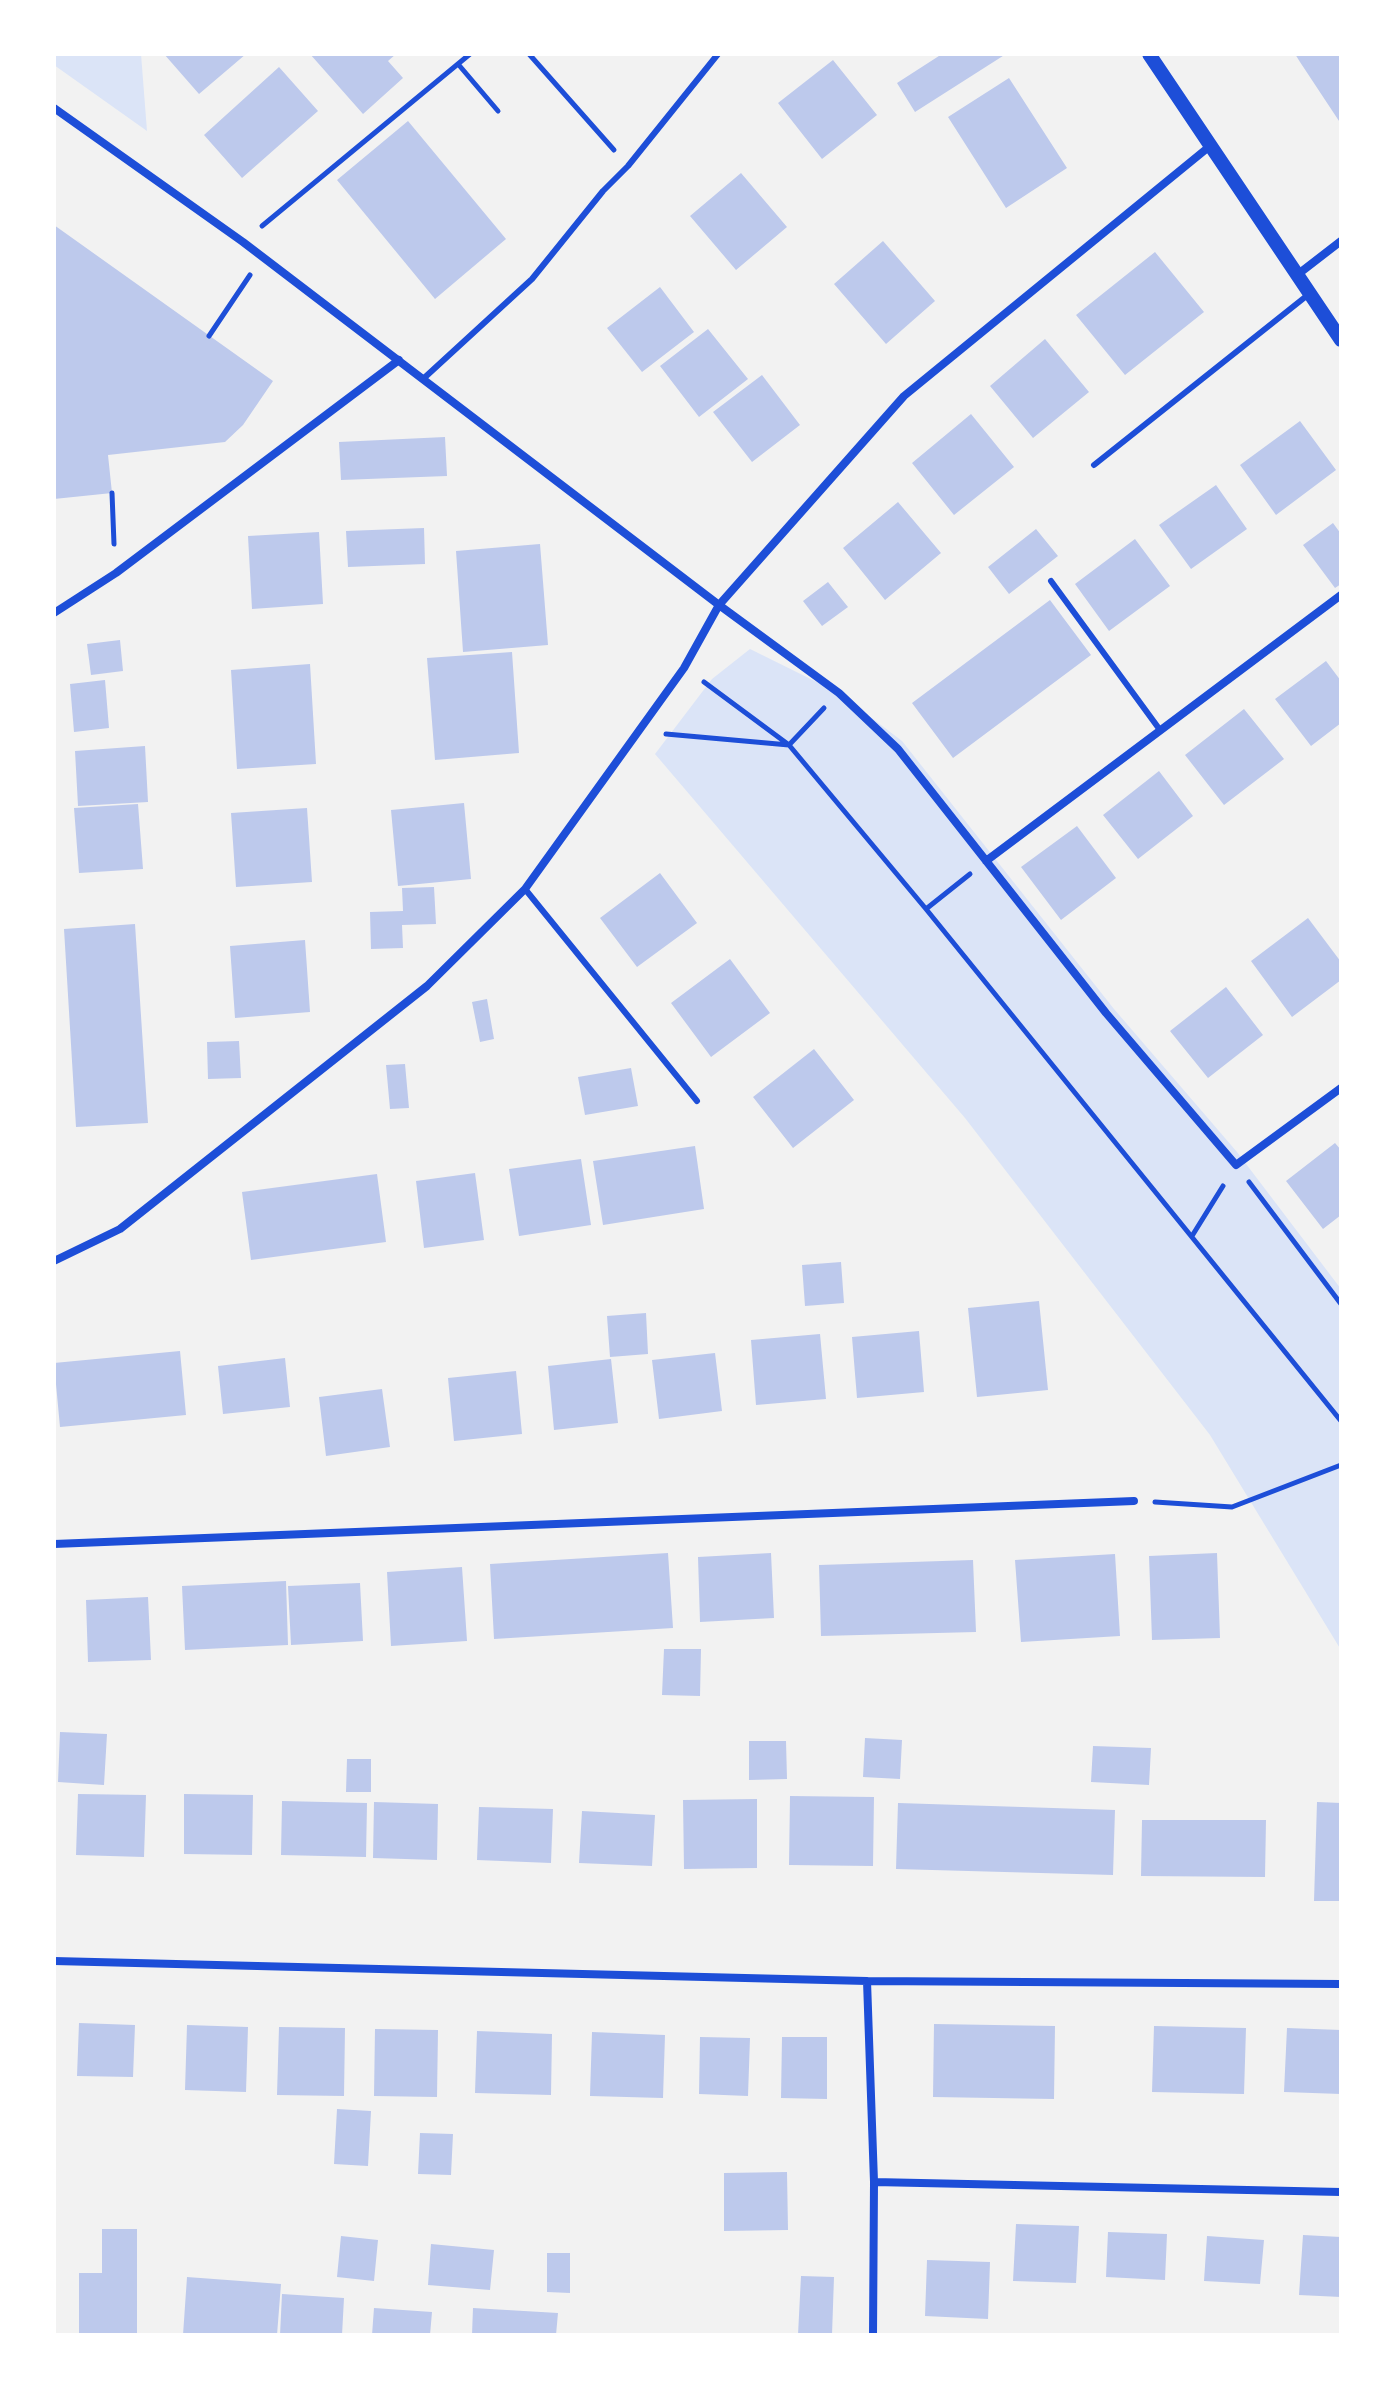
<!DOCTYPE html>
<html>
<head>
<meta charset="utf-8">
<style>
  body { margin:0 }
  #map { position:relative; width:1395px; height:2389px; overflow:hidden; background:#f2f2f2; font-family:"Noto Sans",sans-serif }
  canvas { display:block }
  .frame { position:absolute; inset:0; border:56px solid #fff; pointer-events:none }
</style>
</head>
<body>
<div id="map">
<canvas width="1395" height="2389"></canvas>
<div class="frame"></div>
</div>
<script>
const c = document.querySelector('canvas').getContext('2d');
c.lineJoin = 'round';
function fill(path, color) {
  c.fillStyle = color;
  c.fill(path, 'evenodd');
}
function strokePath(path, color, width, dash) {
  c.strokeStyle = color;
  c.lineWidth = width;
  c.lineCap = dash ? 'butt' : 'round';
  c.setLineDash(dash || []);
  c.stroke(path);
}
fill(new Path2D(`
  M54,54H141L147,131L54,65Z
  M750,649L839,693L902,741L1114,1009L1237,1152L1341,1289V1650L1210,1435L965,1118L655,754L712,679Z`), '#dbe4f7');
fill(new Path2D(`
  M164,54H246L199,94Z
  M310,54H396L388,61L403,78L363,114Z
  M942,54H1006L915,112L897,83Z
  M1295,54H1341V124L1300,62Z
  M833,60L877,115L822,159L778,103Z
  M279,67L318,111L242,178L204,135Z
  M1009,78L1067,168L1006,208L948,117Z
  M408,121L506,239L435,299L337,180Z
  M741,173L787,227L736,270L690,216Z
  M54,225L273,381L243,425L225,442L108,455L112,493L54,499Z
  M883,241L935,301L886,344L834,284Z
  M1155,252L1204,312L1125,375L1076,315Z
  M660,287L694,332L642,372L607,328Z
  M708,329L748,379L699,417L660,366Z
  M1045,339L1089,392L1033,438L990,386Z
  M762,375L800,425L752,462L713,412Z
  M971,414L1014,467L954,515L912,463Z
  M1300,421L1336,470L1276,515L1240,465Z
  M445,437L447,476L341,480L339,442Z
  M1216,485L1247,529L1191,569L1159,525Z
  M898,502L941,553L885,600L843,548Z
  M1333,523L1341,534V584L1335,588L1303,545Z
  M424,528L425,564L348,567L346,531Z
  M1036,529L1058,556L1009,594L988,567Z
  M319,532L323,604L252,609L248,536Z
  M1135,539L1170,586L1109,631L1075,584Z
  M540,544L548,645L463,652L456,551Z
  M828,582L848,607L822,626L803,601Z
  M1050,600L1091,655L953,758L912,703Z
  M120,640L123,671L91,675L87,644Z
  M512,652L519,753L435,760L427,658Z
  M1326,661L1341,681V723L1311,746L1275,699Z
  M310,664L316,764L237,769L231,670Z
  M105,680L109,728L74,732L70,684Z
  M1244,709L1284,759L1224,805L1185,755Z
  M145,746L148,802L78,806L75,751Z
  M1159,771L1193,816L1138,859L1103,815Z
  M464,803L471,879L398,886L391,810Z
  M138,804L143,869L79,873L74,808Z
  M307,808L312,882L236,887L231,813Z
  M1077,826L1116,878L1061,920L1021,867Z
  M660,873L697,923L637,967L600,918Z
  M434,887L436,924L402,925L403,948L371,949L370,912L403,911L402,888Z
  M1308,918L1341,962V980L1292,1017L1251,961Z
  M135,924L148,1123L76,1127L64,929Z
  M305,940L310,1012L235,1018L230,946Z
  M730,959L770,1013L711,1057L671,1003Z
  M1226,987L1263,1035L1208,1078L1170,1031Z
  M487,999L494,1039L480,1042L472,1002Z
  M239,1041L241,1078L208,1079L207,1042Z
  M814,1049L854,1100L793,1148L753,1097Z
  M405,1064L409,1108L390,1109L386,1065Z
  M631,1068L638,1106L585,1115L578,1077Z
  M1335,1143L1341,1150V1215L1323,1229L1286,1181Z
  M695,1146L704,1209L603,1225L593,1161Z
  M581,1159L591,1225L519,1236L509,1169Z
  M475,1173L484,1240L424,1248L416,1181Z
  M377,1174L386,1242L251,1260L242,1192Z
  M841,1262L844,1303L805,1306L802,1265Z
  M1039,1301L1048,1390L977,1397L968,1308Z
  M646,1313L648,1354L610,1357L607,1316Z
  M919,1331L924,1392L857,1398L852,1337Z
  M820,1334L826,1399L756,1405L751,1340Z
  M180,1351L186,1415L60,1427L54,1363Z
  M715,1353L722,1411L659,1419L652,1360Z
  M285,1358L290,1407L223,1414L218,1366Z
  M611,1359L618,1423L554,1430L548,1366Z
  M516,1371L522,1434L454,1441L448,1378Z
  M382,1389L390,1447L326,1456L319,1397Z
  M668,1553L673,1628L494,1639L490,1564Z
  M771,1553L774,1618L700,1622L698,1557Z
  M1217,1553L1220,1638L1152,1640L1149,1556Z
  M1115,1554L1120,1636L1021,1642L1015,1560Z
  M973,1560L976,1632L821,1636L819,1565Z
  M462,1567L467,1641L391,1646L387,1572Z
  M286,1581L288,1645L185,1650L182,1586Z
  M360,1583L363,1641L291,1645L288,1586Z
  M148,1597L151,1660L88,1662L86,1600Z
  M664,1649H701L700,1696L662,1695Z
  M60,1732L107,1734L104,1785L58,1782Z
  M865,1738L902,1740L900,1779L863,1777Z
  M749,1741H786L787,1779L749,1780Z
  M1093,1746L1151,1748L1149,1785L1091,1782Z
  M347,1759H371V1792H346Z
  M78,1794L146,1795L144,1857L76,1855Z
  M184,1794L253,1795L252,1855L184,1854Z
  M790,1796L874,1797L873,1866L789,1865Z
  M757,1799V1868L684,1869L683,1800Z
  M282,1801L367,1803L366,1857L281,1855Z
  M374,1802L438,1804L437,1860L373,1858Z
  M1317,1802L1341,1803V1901H1314Z
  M898,1803L1115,1810L1113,1875L896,1869Z
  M479,1807L553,1809L551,1863L477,1860Z
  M582,1811L655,1815L652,1866L579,1863Z
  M1142,1820H1266L1265,1877L1141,1876Z
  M79,2023L135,2025L133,2077L77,2076Z
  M934,2024L1055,2026L1054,2099L933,2097Z
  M187,2025L248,2027L246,2092L185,2090Z
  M1154,2026L1246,2028L1244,2094L1152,2092Z
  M279,2027L345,2028L344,2096L277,2095Z
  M1287,2028L1341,2030V2094L1284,2092Z
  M375,2029L438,2030L437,2097L374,2096Z
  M477,2031L552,2034L551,2095L475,2093Z
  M592,2032L665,2035L663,2098L590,2096Z
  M700,2037L750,2038L748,2096L699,2094Z
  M782,2037H827V2099L781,2098Z
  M337,2109L371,2111L368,2166L334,2164Z
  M420,2133L453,2134L451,2175L418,2174Z
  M787,2172L788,2230L724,2231V2173Z
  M1016,2224L1079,2226L1076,2283L1013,2281Z
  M102,2229H137V2335H79V2273H102Z
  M1108,2232L1167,2234L1165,2280L1106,2277Z
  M1303,2235L1341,2237V2297L1299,2295Z
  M341,2236L378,2240L374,2281L337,2277Z
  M1207,2236L1264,2240L1260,2284L1204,2281Z
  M431,2244L494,2250L490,2290L428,2285Z
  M547,2253H570V2293L547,2292Z
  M927,2260L990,2262L988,2319L925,2316Z
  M801,2276L834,2277L832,2335H798Z
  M187,2277L281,2284L277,2335H183Z
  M282,2294L344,2298L342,2335H280Z
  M374,2308L432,2312L430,2335H372Z
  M473,2308L558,2313L556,2335H472Z`), '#bdc9ec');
strokePath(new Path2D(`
  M529,54L614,150
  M458,64L498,111
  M262,226L470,54
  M209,336L250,275
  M112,493L114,544
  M704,682L789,745L926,909L1341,1421
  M666,734L789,745L824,708
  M926,909L970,874
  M1249,1182L1341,1304
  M1192,1236L1223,1186
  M1155,1502L1232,1507L1341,1465`), '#1d4ed8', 5);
strokePath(new Path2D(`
  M423,379L532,279L603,191L628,166L718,54
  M1094,465L1309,294
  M1051,581L1160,730
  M525,889L697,1101`), '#1d4ed8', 6);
strokePath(new Path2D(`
  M54,108L243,242L719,605L839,693L898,749L1106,1013L1236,1165L1341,1088
  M1297,275L1341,241
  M54,613L116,573L399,360
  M986,861L1341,595
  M54,1261L120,1229L427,986L525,889L684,668L719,605L904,396L1210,146
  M54,1544L1134,1501
  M54,1961L867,1981L1341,1984
  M867,1981L874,2182L873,2335
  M874,2182L1341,2192`), '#1d4ed8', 8);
strokePath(new Path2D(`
  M1149,54L1341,340`), '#1d4ed8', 14);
</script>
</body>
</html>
